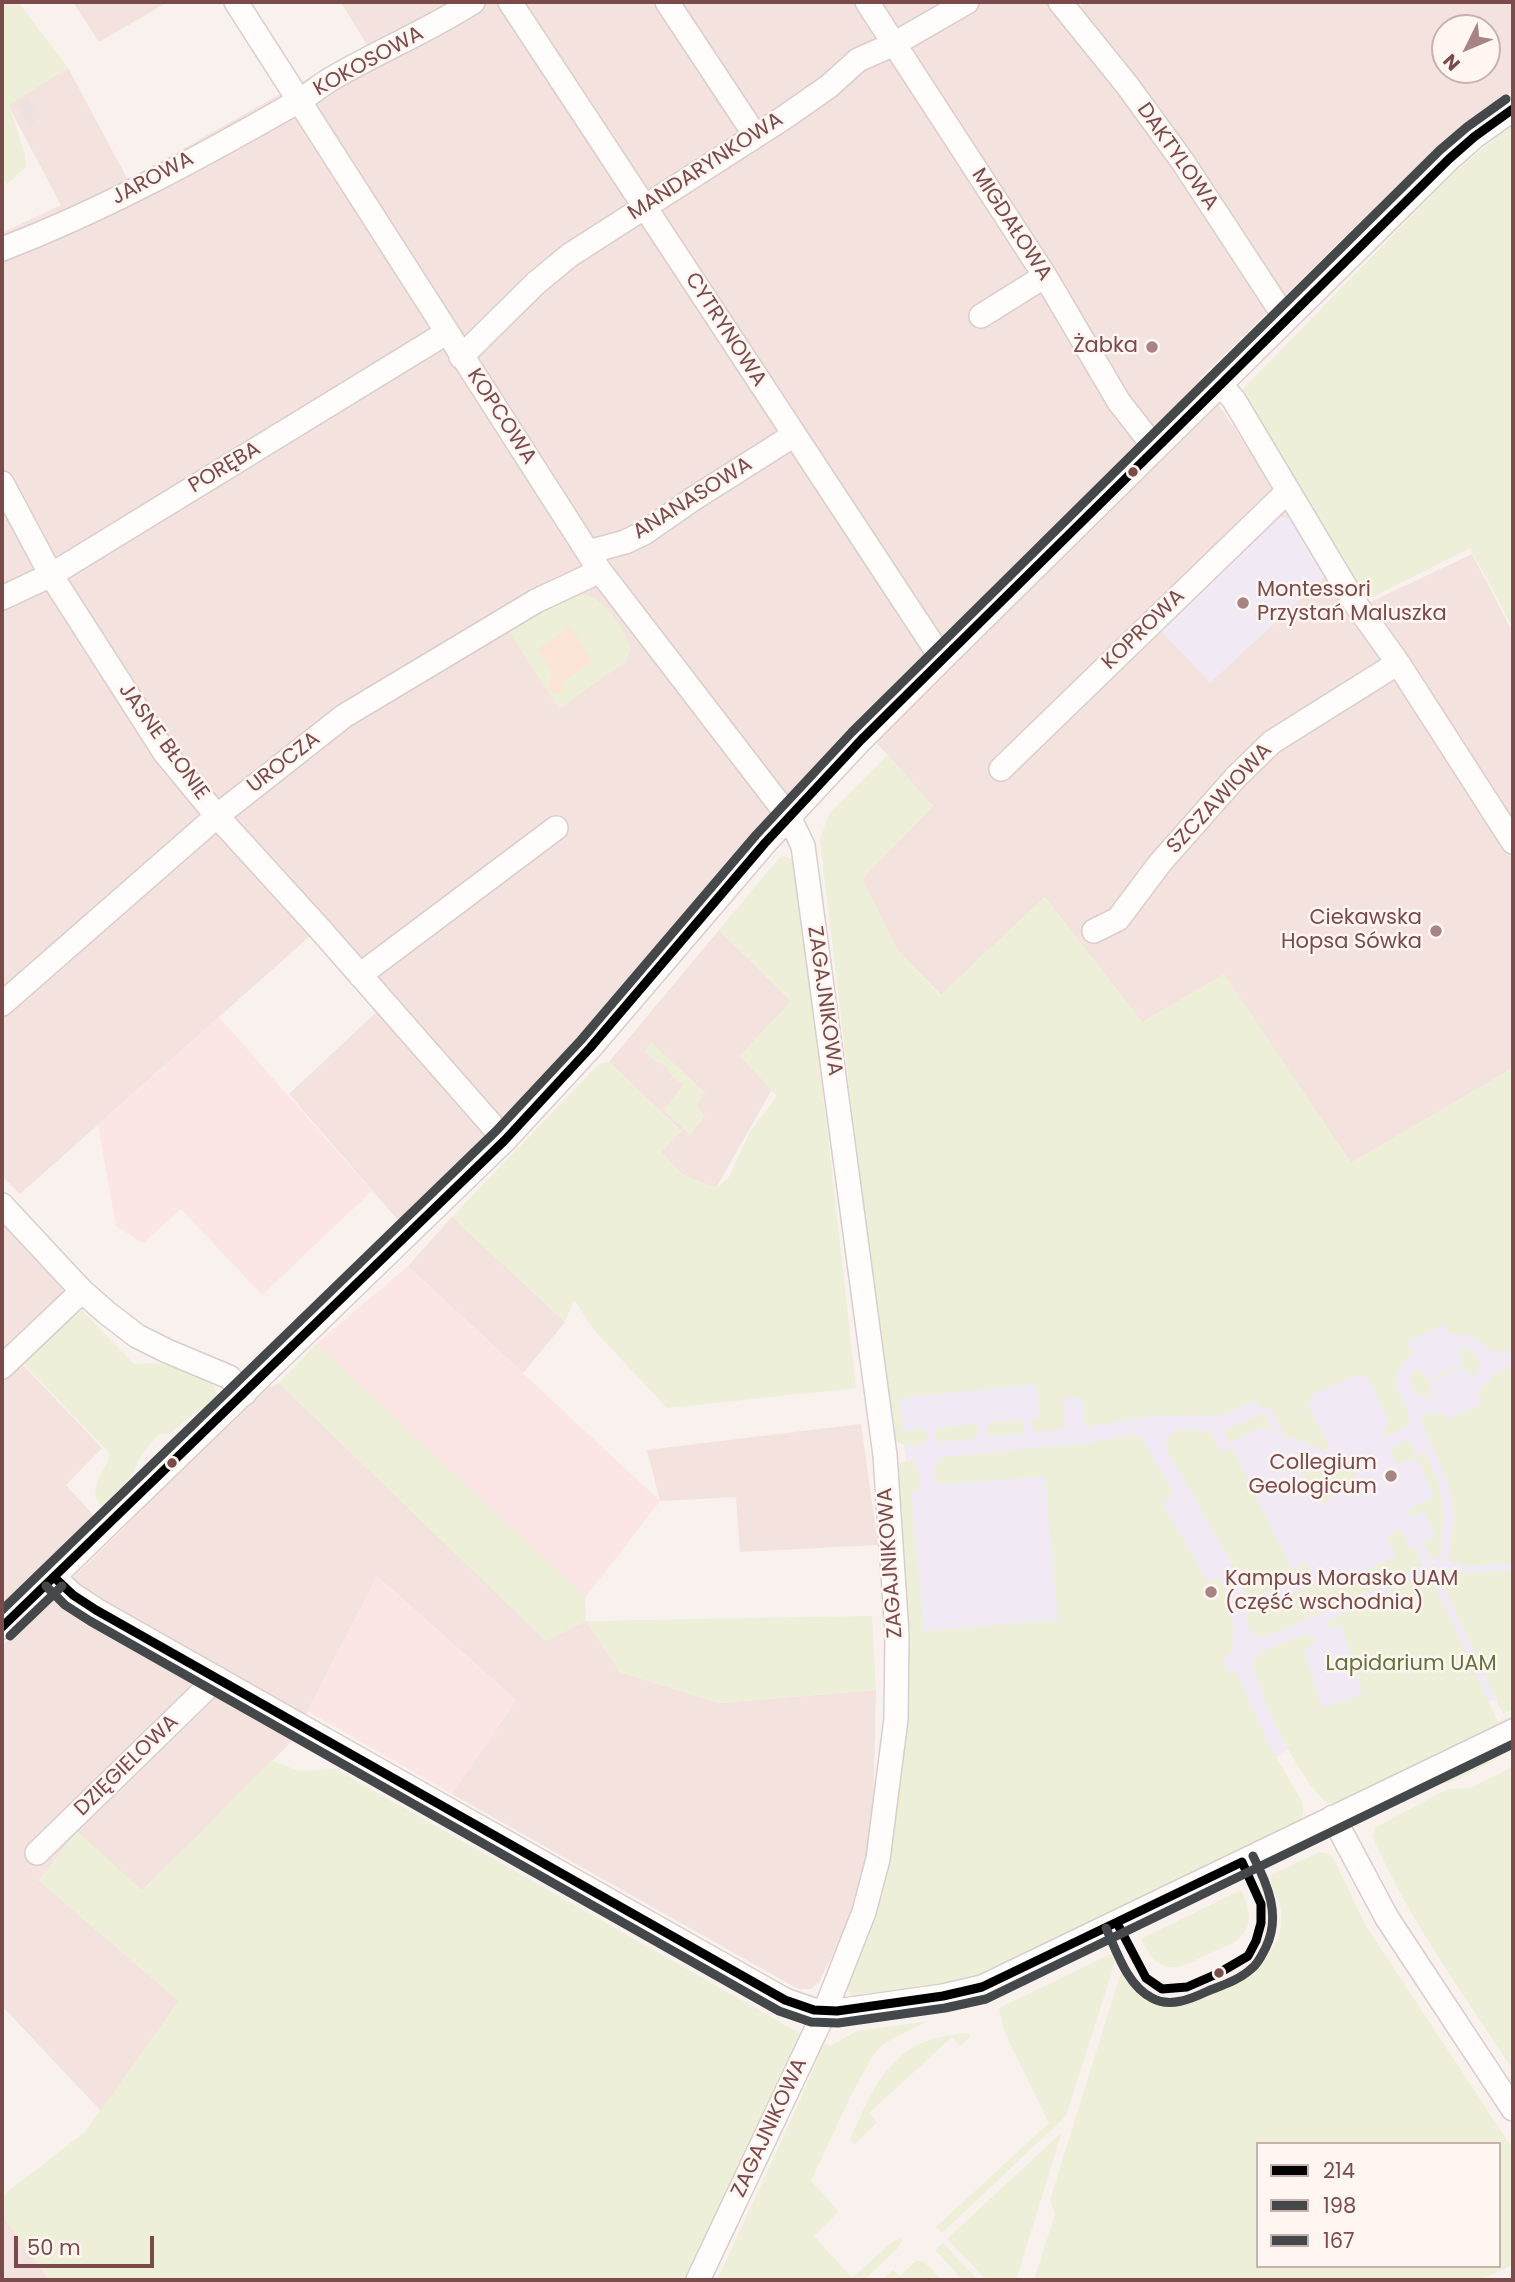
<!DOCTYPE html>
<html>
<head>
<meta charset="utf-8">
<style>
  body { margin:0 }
  #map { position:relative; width:1515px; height:2282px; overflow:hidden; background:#f9f1ee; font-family:Poppins,sans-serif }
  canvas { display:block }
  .frame { position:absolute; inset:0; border:4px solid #7b4a4a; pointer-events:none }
  .legend { position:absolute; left:1256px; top:2142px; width:245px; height:126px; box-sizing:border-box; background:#fff5f1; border:2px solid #cab1ae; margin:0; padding:9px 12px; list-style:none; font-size:21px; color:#7b4a4a }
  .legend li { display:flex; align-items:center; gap:14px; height:35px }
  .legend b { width:35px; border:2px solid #cab1ae }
  .north { position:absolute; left:1431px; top:14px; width:70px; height:70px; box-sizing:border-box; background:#fff5f1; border:2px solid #cab1ae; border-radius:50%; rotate:227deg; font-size:19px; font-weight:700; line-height:28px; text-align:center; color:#7b4a4a }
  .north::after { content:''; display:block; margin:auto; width:24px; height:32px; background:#a78483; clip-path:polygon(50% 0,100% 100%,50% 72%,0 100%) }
  .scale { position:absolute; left:14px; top:2236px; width:140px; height:32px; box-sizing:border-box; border:4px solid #7b4a4a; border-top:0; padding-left:9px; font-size:21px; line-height:24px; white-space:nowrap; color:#7b4a4a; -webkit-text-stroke:5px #fff5f1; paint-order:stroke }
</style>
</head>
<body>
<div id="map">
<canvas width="1515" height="2282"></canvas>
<div class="frame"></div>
<ul class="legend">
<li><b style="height:9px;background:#000"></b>214</li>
<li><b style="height:9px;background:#45484a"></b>198</li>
<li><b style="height:9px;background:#45484a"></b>167</li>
</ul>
<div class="north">N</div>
<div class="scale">50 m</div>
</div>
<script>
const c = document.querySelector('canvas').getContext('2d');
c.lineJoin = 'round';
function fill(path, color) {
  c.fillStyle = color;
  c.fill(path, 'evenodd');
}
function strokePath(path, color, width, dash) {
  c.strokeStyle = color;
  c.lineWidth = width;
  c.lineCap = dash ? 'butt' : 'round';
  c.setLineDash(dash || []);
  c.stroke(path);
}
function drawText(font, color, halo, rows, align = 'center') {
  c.font = font + ' Poppins,sans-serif';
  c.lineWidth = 5;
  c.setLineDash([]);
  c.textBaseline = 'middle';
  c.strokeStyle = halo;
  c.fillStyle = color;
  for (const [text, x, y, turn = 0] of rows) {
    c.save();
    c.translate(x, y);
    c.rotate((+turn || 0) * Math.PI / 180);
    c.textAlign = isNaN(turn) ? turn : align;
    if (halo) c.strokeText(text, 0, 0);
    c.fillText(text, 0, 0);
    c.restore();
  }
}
fill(new Path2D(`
  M73,2H168L99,42Z
  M341,2H1050L1061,18L1087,2H1513V91L1491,105L1444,140L1200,378L1358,608L1472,554L1510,627L1513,626V1068L1351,1163L1224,975L1142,1022L1045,897L941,995L897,950L862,879L933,806L865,730L514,1130L409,1233L289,1094L384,1005L319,928L20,1194L2,1176V233L61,205L8,105L68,68L128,180L367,45ZM1445,28H1487V70H1445Z
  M719,930L791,1001L788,1061L716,1188L683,1175L661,1152L681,1131L609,1062Z
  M452,1217L565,1322L523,1373L408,1266Z
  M2,1220L62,1283V1302L6,1352L23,1365L102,1448L66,1485L94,1516L2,1606Z
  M279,1383L546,1641L586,1621L620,1672L719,1703L876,1690L872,1854L857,1907L819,1982L811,1989H798L452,1794L516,1700L377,1576L293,1740L142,1891L38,1880L179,2001L101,2111L2,2006V1646L115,1537L212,1437L262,1390Z
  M861,1424L878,1545L740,1552L736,1497L660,1501L647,1450Z
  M2,2215L49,2280H2Z`), '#f3e2dd');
fill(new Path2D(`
  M219,1017L372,1191L262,1295L181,1209L143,1243L116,1226L98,1125Z
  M408,1266L660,1501L585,1598L316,1344Z
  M377,1576L516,1700L452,1794L307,1711Z`), '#fce5e5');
fill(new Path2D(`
  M28,97L41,118L29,126L16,104Z`), '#ede2e0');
fill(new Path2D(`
  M1280,517L1293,518L1328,574L1210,683L1161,631Z
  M1513,1299V1709L1503,1714L1496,1700L1303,1740L1258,1769L916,1714L907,1466L902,1432L888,1385L1288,1371Z`), '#f1eaf5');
fill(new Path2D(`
  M2,2H18L68,68L9,105L25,155L26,167L7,184L2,179Z
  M1513,124V626H1512L1470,548L1367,600L1240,392L1452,174Z
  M569,594C574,594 581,594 586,595C609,602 624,630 631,650L625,662L559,709L508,631Z
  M888,755L933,806L862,879L897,950L940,995L1045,897L1142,1022L1224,974L1351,1163L1513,1068V1350L1494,1352C1470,1335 1482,1335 1450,1334L1444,1324L1408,1341L1412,1353C1376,1388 1410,1392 1409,1424L1384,1438L1381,1433H1385L1389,1420L1368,1378L1356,1374L1355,1376L1312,1395L1308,1407L1330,1448L1323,1452L1319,1445L1311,1448L1307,1441L1300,1444L1296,1436L1287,1440L1270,1407L1262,1410L1256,1399L1224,1415L1150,1416L1085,1427L1082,1397L1062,1399L1065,1429L1036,1432L1033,1429L1032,1419L1040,1418L1036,1384L899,1398L902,1431L926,1429L927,1440L925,1443C918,1444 908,1446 902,1444C887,1438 888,1411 886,1397L820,840L829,814Z
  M781,856L797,860L856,1388L667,1408L595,1331L574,1300L565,1322L452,1217L599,1064L609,1062L681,1132L661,1152L683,1175L716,1188L729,1177L749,1133L777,1096L739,1056L791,1001L719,930Z
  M651,1042L706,1093L697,1104L705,1117L690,1135L663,1110L683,1085L667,1072L669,1070L659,1062L657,1063L644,1051Z
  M82,1310L134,1364C159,1362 190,1364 210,1381C213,1384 215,1391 218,1395L213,1403L193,1414L169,1434H160C155,1439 149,1444 145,1450C132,1469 127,1498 102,1506C85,1491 106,1471 110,1454L22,1362Z
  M316,1344L585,1597L586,1621L872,1616L876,1690L719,1703L620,1672L586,1621L546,1641L279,1383Z
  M1466,1347C1478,1352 1483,1365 1476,1376L1468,1373L1464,1366L1428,1383L1431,1391L1429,1398C1417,1399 1411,1389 1410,1378L1415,1370L1422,1372L1427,1380L1463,1363L1459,1351Z
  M1506,1367H1513V1563L1469,1566L1448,1561L1454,1518L1450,1489L1421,1418L1423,1415L1442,1413L1446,1421L1482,1404L1478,1393L1495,1375Z
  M1264,1413L1273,1431L1261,1427L1230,1443L1224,1431Z
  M1023,1420L1024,1430L1022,1434L989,1437L987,1434L986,1423Z
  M977,1424L978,1435L975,1438L938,1442L936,1439L935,1428Z
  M1178,1430L1210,1431L1221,1453L1232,1448L1292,1569L1307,1562L1310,1569L1309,1575L1250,1598L1245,1596L1230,1560L1167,1450C1164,1440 1169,1435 1178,1430Z
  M1136,1435L1143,1440L1171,1489V1496L1162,1503L1208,1583L1218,1580C1231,1589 1237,1635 1231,1650C1229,1655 1227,1655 1223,1659L1226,1670L1235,1673L1241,1681L1267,1742L1302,1801C1304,1809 1304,1813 1300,1821L997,1972L960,1983L858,1998L853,1997L846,1988L882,1897L891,1851L909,1706L897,1472L899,1464C919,1450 919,1476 920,1490L911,1491L924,1631L1058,1620L1045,1476L937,1485C936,1475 932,1463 943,1457L1088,1443Z
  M1408,1440L1416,1456L1425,1452C1445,1494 1446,1510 1440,1556L1432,1560L1424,1543L1433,1538L1435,1534L1425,1514L1421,1513L1412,1517L1408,1510L1428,1500L1431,1501L1433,1493L1419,1461L1410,1459L1397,1465L1389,1449Z
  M1348,1459L1360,1484L1329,1499L1326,1507L1315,1496L1299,1465L1306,1461L1310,1468L1325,1461L1329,1468Z
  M1401,1529L1409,1547L1414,1548L1422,1565L1324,1614L1323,1612L1266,1636L1255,1635L1247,1627L1248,1616L1254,1607L1312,1586L1324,1584L1334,1587L1396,1556L1386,1536Z
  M1445,1568L1468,1573L1513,1570V1709L1503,1714L1437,1571Z
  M1426,1573L1430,1574L1498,1722L1513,1716V1719L1343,1802L1328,1803C1306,1791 1251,1685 1254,1660L1261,1652L1303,1635L1314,1636L1315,1644L1304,1649L1321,1707L1362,1696L1342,1625L1330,1627L1326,1622Z
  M1501,1757L1450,1783H1436L1361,1821L1369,1813L1435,1780Z
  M271,1760L299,1771L335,1769L803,2035L689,2280H49L2,2215V2196L85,2132L179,2001L38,1880L77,1831L143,1891Z
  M1513,1767V2070C1463,1993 1408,1919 1372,1835L1376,1827L1448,1789L1470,1788Z
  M1320,1852L1329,1854L1333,1857L1366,1926L1513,2149V2265L1479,2280H1034L1055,2214L1050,2200L1122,1969C1145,2020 1174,2008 1216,1989L1218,1992L1227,1988L1225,1984C1257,1969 1289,1946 1280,1906C1277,1895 1269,1888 1271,1875ZM1258,2144H1499V2266H1258Z
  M1225,1883L1230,1884L1142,1927L1149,1919Z
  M1241,1890C1250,1910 1255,1926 1236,1941L1183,1966C1159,1971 1151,1959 1141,1939Z
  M1107,1944L1003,1995L1010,1987L1094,1946Z
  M1109,1955H1112L1116,1959L1066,2116L942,2233L936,2227L1049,2123L1005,2033L999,2008Z
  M928,2021L892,2039L881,2046L872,2057L852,2093L811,2181L836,2208L838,2212L814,2236L852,2278L891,2243L901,2237L903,2240L897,2249L864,2280H717L798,2105L824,2043L830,2046L857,2031Z
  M967,2033L969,2034V2038L960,2046L952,2037L869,2113L877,2122L855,2144L852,2143L850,2139C869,2099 883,2057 929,2040C941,2036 955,2035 967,2033Z
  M1062,2132L1016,2280H987L947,2239Z
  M943,2243L978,2280H963L935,2250Z
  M916,2261H923L942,2280H908L906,2278L904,2280H882L893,2270L900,2276Z`), '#edefd8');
fill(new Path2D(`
  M571,627L592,661L562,683L564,692L560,695C544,692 551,681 551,670L537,649Z`), '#fce5d6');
const minor = new Path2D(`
  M236,2L600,571L789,817L803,846L885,1455L897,1634L896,1719L878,1859L864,1912L825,2011L698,2280
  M510,2L942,659
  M667,2L755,135
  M867,2L1045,276L1119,402L1155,448
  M1060,2L1127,85L1183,162L1278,307L1288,317
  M2,249C102,211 204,155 297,102C310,95 320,85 333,78C379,51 428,31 473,2
  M981,316L1045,276
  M461,357L536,283L570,255L782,119L828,87L858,60L894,44L967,2
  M1220,384L1234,400L1355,603L1398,663L1513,842
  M2,483L51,575L165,753L217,816L319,928L505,1140
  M588,552L625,542L644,533L693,499L794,435
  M2,598L51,575L446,333
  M1001,769L1288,491
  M1094,931L1118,919L1160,863L1236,777L1272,742L1398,663
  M360,975L556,828
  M2,1004L217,816L344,716L536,601L600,571
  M2,1205L82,1291L107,1313L137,1336L167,1351L229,1377L245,1393
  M2,1367L82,1291
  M54,1577L73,1595L96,1610L785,2000L814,2010L837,2011L943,1996L982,1987L1513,1731
  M2,1627L505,1140L590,1048L765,843L861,740L942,659L1449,159L1474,137L1513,109
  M1333,1817L1387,1918L1513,2109
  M37,1853L217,1678`);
strokePath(minor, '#dacecc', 26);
strokePath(minor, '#fefdfc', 23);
strokePath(new Path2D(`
  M54,1577L73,1595L96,1610L785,2000L814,2010L837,2011L943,1996L982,1987L1242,1862L1261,1904V1923L1256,1941L1248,1956L1219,1973L1187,1987L1162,1989L1146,1978L1117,1923
  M2,1627L505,1140L590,1048L765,843L861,740L1449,159L1474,137L1513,109`), '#000', 9);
strokePath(new Path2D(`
  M46,1586L65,1605L90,1621L779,2011L811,2022L838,2023L945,2008L986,1999L1513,1744
  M10,1636L62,1586
  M1106,1928C1117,1952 1127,1985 1152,1998C1170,2008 1191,1999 1208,1991C1223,1985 1239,1980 1251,1969C1258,1964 1262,1955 1266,1947C1281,1916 1268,1885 1253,1856`), '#45484a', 9);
strokePath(new Path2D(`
  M2,1610L496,1131L581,1040L756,835L852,732L1440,150L1467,127L1506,99`), '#45484a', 9);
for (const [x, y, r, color] of [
  [1152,347,7,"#a78483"],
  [1133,472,6,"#7b4a4a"],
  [1243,603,7,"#a78483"],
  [1436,931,7,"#a78483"],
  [172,1463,6,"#7b4a4a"],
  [1391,1476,7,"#a78483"],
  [1211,1592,7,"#a78483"],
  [1219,1973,6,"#7b4a4a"]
]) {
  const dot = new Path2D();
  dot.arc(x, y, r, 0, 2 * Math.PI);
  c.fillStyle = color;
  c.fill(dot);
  strokePath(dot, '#fff5f1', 2.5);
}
drawText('21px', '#7b4a4a', '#fff5f1', [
  ["KOKOSOWA",369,62,-29],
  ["DAKTYLOWA",1177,157,55],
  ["MANDARYNKOWA",706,167,-33],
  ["JAROWA",153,179,-28],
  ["MIGDAŁOWA",1011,225,57],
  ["CYTRYNOWA",725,330,57],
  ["KOPCOWA",501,417,57],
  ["PORĘBA",225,468,-31],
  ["ANANASOWA",693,499,-32],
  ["KOPROWA",1144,630,-44],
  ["JASNE BŁONIE",163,742,54],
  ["UROCZA",284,763,-38],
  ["SZCZAWIOWA",1220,799,-47],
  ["ZAGAJNIKOWA",824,1001,82],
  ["ZAGAJNIKOWA",891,1563,-94],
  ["DZIĘGIELOWA",127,1766,-44],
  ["ZAGAJNIKOWA",770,2128,-65]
]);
drawText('21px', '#7b4a4a', '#fff5f1', [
  ["Żabka",1138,347],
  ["Montessori",1257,591,"left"],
  ["Przystań Maluszka",1257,615,"left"],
  ["Ciekawska",1422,919],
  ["Hopsa Sówka",1422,943],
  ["Collegium",1377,1464],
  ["Geologicum",1377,1488],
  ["Kampus Morasko UAM",1225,1580,"left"],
  ["(część wschodnia)",1225,1604,"left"]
], 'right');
drawText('21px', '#61753b', '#fff5f1', [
  ["Lapidarium UAM",1411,1665]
]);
</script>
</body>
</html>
